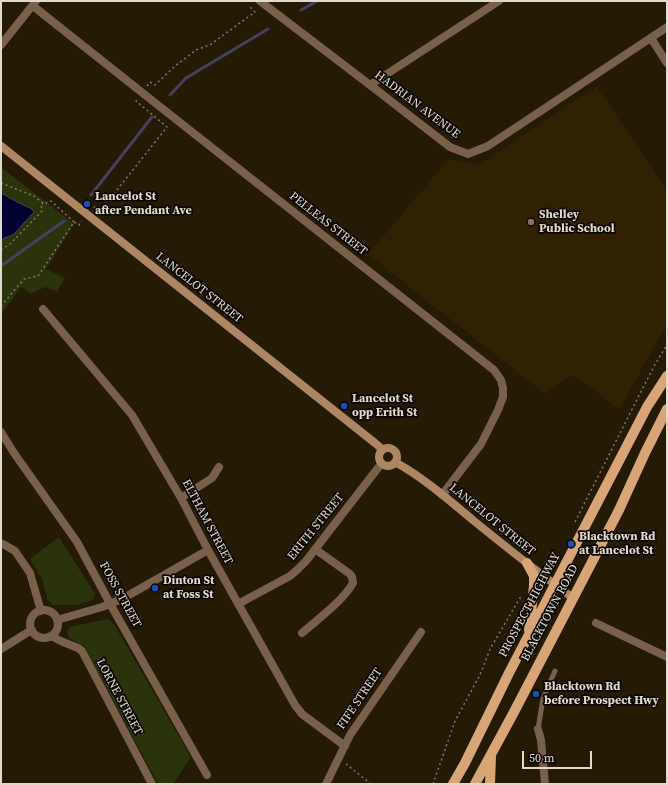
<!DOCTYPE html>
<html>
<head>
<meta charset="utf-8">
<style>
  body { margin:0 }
  #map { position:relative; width:668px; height:785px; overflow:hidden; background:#251a03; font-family:"Source Serif 4",serif }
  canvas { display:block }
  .frame { position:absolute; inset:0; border:2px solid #e1dacc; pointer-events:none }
  .scale { position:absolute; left:522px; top:751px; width:70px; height:18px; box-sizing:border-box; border:2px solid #e1dacc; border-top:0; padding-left:5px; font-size:12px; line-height:14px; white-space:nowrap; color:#e1dacc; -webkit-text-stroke:3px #0a0601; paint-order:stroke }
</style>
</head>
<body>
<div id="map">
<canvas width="668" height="785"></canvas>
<div class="frame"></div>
<div class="scale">50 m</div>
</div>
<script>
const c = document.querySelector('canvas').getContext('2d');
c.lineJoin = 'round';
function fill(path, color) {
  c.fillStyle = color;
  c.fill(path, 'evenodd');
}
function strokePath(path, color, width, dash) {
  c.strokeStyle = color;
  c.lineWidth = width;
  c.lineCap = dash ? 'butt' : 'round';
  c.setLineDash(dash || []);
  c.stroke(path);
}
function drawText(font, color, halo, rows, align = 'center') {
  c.font = font + ' "Source Serif 4",serif';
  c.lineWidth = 3.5;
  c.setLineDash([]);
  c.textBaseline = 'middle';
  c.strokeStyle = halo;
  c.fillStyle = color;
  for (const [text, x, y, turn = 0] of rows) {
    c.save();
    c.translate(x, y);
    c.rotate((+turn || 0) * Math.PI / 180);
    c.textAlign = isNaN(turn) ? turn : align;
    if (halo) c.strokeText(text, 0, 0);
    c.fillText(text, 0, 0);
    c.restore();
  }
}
fill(new Path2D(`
  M597,87L667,191V326L662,332L620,409L572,375L545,394L368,254L449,159L480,165Z`), '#2f2102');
fill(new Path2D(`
  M1,167L74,224L46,269L65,278L57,292L46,287L38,290L32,294L21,287L1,314Z
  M59,537L95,594L93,600L77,605H53L47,599L43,581L30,559Z
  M109,619L115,626L191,757L173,784H158L85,647L69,638L67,631L69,627Z`), '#2a330b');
const water = new Path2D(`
  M1,193L17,202L32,209L34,212L14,234C8,238 3,236 1,242Z`);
fill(water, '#000031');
strokePath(water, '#444160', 1);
strokePath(new Path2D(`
  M301,10L317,1
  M170,95L186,78L268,29
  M91,195L152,117
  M1,266L64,221`), '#444160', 3);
strokePath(new Path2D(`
  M147,86L150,82L155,85L174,67L196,50L210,45L255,12L251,8L253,6
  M1,183L34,196L44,204L51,201L74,222
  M94,208L95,206L101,210L167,127L136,101L138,99
  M1,250L10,244L42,211L41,204H43
  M1,306L24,279L38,276L74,222L79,225L82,221
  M575,522L654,366L667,345
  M346,764L371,784
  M433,784L455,721L480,675L490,649L520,598L523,596`), '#817865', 1.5, [2, 3]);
strokePath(new Path2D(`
  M538,729L543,699L555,671`), '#78604a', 5);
strokePath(new Path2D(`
  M260,1L370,85L450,147L468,154L488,146L667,27
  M33,6C186,128 340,248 494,370L501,380L503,388V397L498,410L481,444L442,495
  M651,38L667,63
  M1,45L36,1
  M370,85L499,1
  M43,309L132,415L181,498L208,550L295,705L302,714L345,746
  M1,432L14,453L77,542L113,609L207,775
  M181,498L212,478L219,467
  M3,544L15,551L30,573L41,611
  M238,604L290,576L297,570L306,561L381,464
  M30 624a14 14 0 1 1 28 0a14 14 0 1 1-28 0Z
  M57,620L102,607L122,599L208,550
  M596,623L667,657
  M302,633C318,619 342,602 353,583L352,577L350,574L315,549
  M51,636L63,642L78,648L82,651L152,784
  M1,649L25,634L32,630
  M538,729L541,740L545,784
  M326,784L350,735L421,632`), '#78604a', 8);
strokePath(new Path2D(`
  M1,146L375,443L382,449
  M379 457a9 9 0 1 1 18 0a9 9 0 1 1-18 0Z
  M395,462C424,478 449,500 474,521C506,547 539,573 573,598`), '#ad8763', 8);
strokePath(new Path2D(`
  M527,563L534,576V586L529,630
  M453,784L465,763L509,673L647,407L667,376
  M475,784L514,712L619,510L645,453L667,409
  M490,784L491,756`), '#d7a576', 10);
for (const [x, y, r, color] of [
  [87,204,4,"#1a4fb4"],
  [531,222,4,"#8d6e63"],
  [344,406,4,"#1a4fb4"],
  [571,544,4,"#1a4fb4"],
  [155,588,4,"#1a4fb4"],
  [536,694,4,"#1a4fb4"]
]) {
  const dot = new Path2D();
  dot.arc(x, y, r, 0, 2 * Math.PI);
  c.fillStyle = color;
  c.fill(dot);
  strokePath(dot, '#0a0601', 1.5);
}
drawText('12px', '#e1dacc', '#0a0601', [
  ["HADRIAN AVENUE",417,105,37],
  ["PELLEAS STREET",328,224,38],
  ["LANCELOT STREET",199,288,38],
  ["LANCELOT STREET",492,520,39],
  ["ELTHAM STREET",207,522,62],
  ["ERITH STREET",316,527,-51],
  ["FOSS STREET",120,595,61],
  ["PROSPECT HIGHWAY",530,605,-62],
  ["BLACKTOWN ROAD",550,613,-62],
  ["LORNE STREET",119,697,62],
  ["FIFE STREET",360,699,-56]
]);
drawText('bold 12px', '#e1dacc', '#0a0601', [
  ["Lancelot St",95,197],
  ["after Pendant Ave",95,211],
  ["Shelley",539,215],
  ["Public School",539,229],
  ["Lancelot St",352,399],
  ["opp Erith St",352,413],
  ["Blacktown Rd",579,537],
  ["at Lancelot St",579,551],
  ["Dinton St",163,581],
  ["at Foss St",163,595],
  ["Blacktown Rd",544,687],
  ["before Prospect Hwy",544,701]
], 'left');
</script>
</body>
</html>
